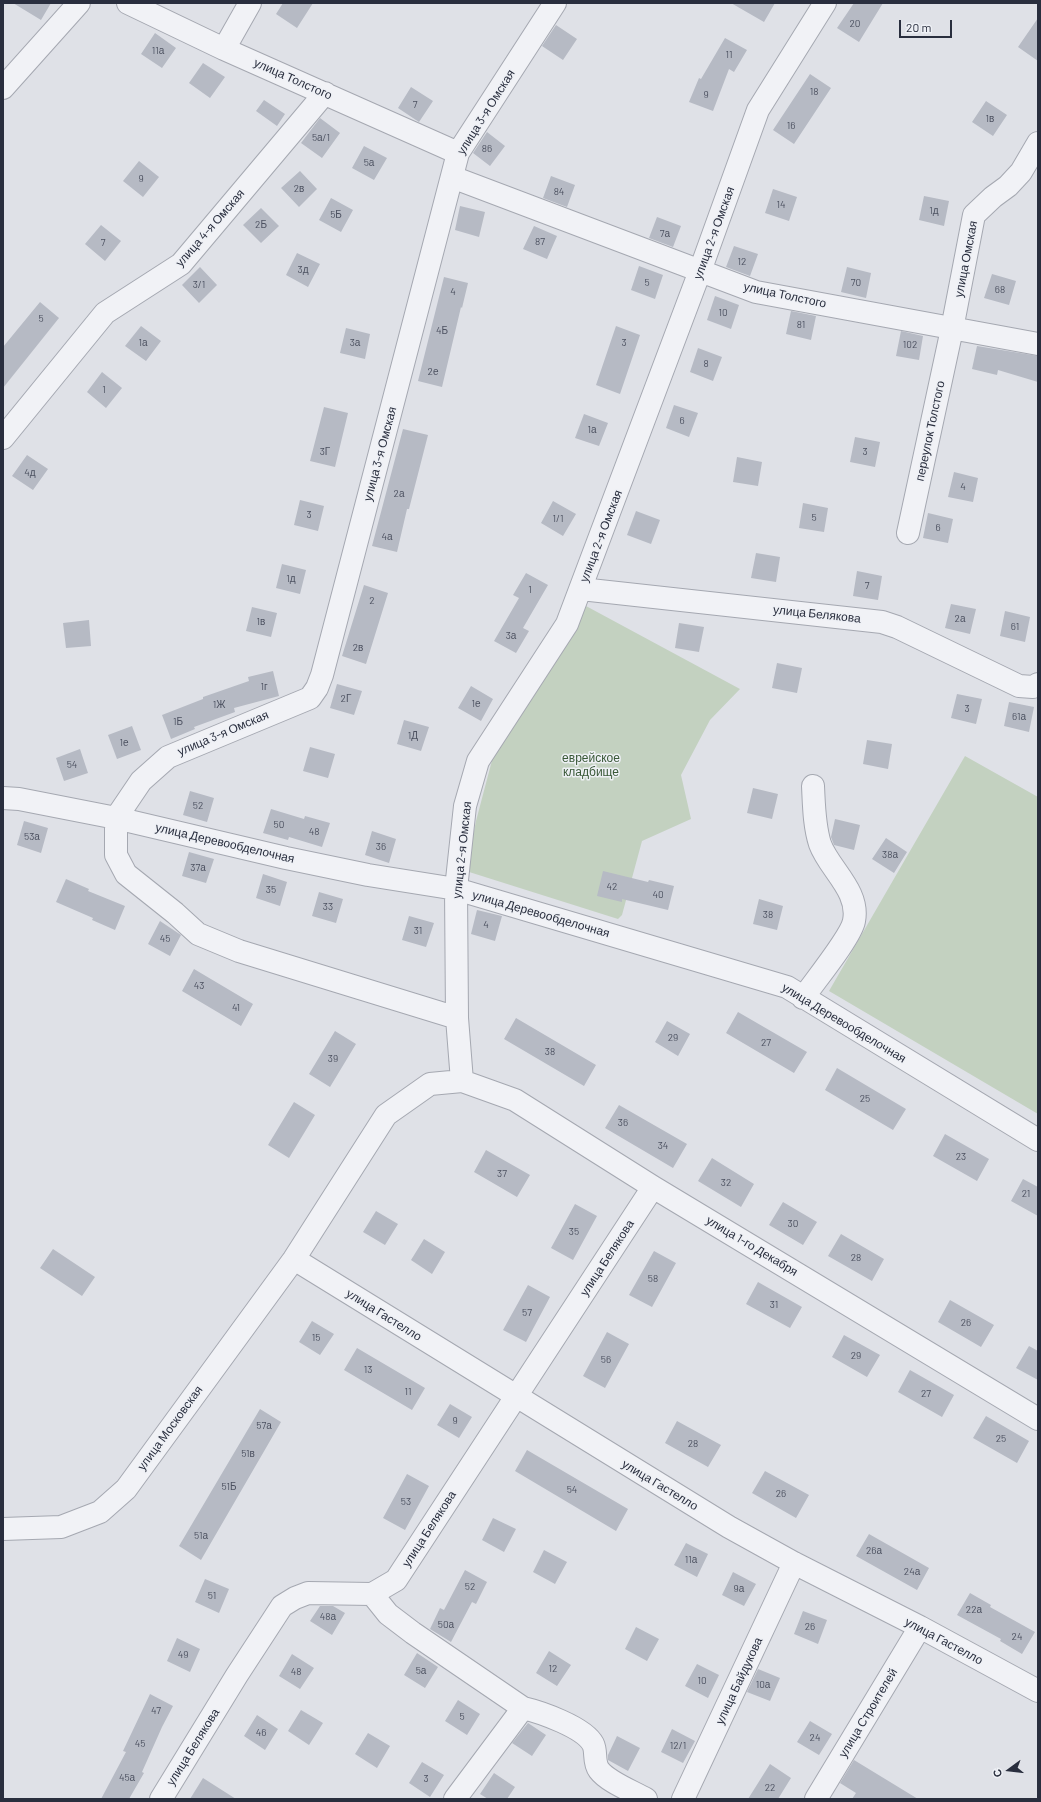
<!DOCTYPE html>
<html>
<head>
<meta charset="utf-8">
<style>
  body { margin:0 }
  #map { position:relative; width:1041px; height:1802px; overflow:hidden; background:#dfe1e7; font-family:Barlow,sans-serif }
  canvas { display:block }
  .frame { position:absolute; inset:0; border:4px solid #292e3e; pointer-events:none }
  .north { position:absolute; left:989px; top:1750px; width:40px; height:40px; -webkit-text-stroke:3px #eef0f5; paint-order:stroke; rotate:255deg; font-size:11px; font-weight:700; line-height:16px; text-align:center; color:#292e3e }
  .north::after { content:''; display:block; margin:auto; width:14px; height:18px; background:#292e3e; clip-path:polygon(50% 0,100% 100%,50% 72%,0 100%) }
  .scale { position:absolute; left:899px; top:20px; width:53px; height:18px; box-sizing:border-box; border:2px solid #292e3e; border-top:0; padding-left:5px; font-size:12px; line-height:14px; white-space:nowrap; color:#292e3e; -webkit-text-stroke:3px #eef0f5; paint-order:stroke }
</style>
</head>
<body>
<div id="map">
<canvas width="1041" height="1802"></canvas>
<div class="frame"></div>
<div class="north">С</div>
<div class="scale">20 m</div>
</div>
<script>
const c = document.querySelector('canvas').getContext('2d');
c.lineJoin = 'round';
function fill(path, color) {
  c.fillStyle = color;
  c.fill(path, 'evenodd');
}
function strokePath(path, color, width, dash) {
  c.strokeStyle = color;
  c.lineWidth = width;
  c.lineCap = dash ? 'butt' : 'round';
  c.setLineDash(dash || []);
  c.stroke(path);
}
function drawText(font, color, halo, rows, align = 'center') {
  c.font = font + ' Barlow,sans-serif';
  c.lineWidth = 3;
  c.setLineDash([]);
  c.textBaseline = 'middle';
  c.strokeStyle = halo;
  c.fillStyle = color;
  for (const [text, x, y, turn = 0] of rows) {
    c.save();
    c.translate(x, y);
    c.rotate((+turn || 0) * Math.PI / 180);
    c.textAlign = isNaN(turn) ? turn : align;
    if (halo) c.strokeText(text, 0, 0);
    c.fillText(text, 0, 0);
    c.restore();
  }
}
fill(new Path2D(`
  M586,606L740,689L710,720L681,775L691,819L642,841L622,915L618,919L466,871L476,821L495,749Z
  M965,756L1038,797V1114L829,991Z`), '#c3d1c0');
fill(new Path2D(`
  M13,3H51L41,20Z
  M283,3H313L297,28L276,14Z
  M731,3H775L764,22Z
  M854,3H883L859,42L837,28Z
  M1038,18V61L1018,47Z
  M556,25L577,39L563,60L542,46Z
  M155,33L176,48L162,68L141,54Z
  M725,38L747,50L734,72L729,69L713,111L689,102L699,78L701,79Z
  M203,63L225,77L210,98L189,83Z
  M810,74L831,88L794,144L773,130Z
  M411,87L433,101L419,122L398,108Z
  M264,100L285,114L277,126L256,111Z
  M986,101L1007,115L993,136L972,122Z
  M320,118L340,133L322,158L301,143Z
  M487,132L505,146L490,166L473,153Z
  M364,146L387,158L374,180L352,168Z
  M139,161L159,177L143,197L123,181Z
  M300,171L317,189L299,207L281,188Z
  M551,176L575,185L567,207L543,198Z
  M773,189L797,197L789,221L765,213Z
  M924,196L949,201L944,226L919,220Z
  M331,198L353,210L341,232L319,220Z
  M460,206L485,212L479,237L455,230Z
  M261,208L279,226L261,243L243,225Z
  M657,217L681,226L673,247L649,238Z
  M101,225L121,241L105,261L85,244Z
  M534,226L557,236L547,259L523,249Z
  M734,246L758,254L750,276L726,267Z
  M297,253L320,264L308,287L286,275Z
  M639,266L663,275L655,299L631,290Z
  M200,267L217,285L199,303L182,285Z
  M847,267L871,273L866,298L841,292Z
  M992,274L1016,281L1009,305L984,298Z
  M444,277L468,283L462,308L461,307L442,387L418,381Z
  M715,296L739,305L731,329L707,320Z
  M40,302L59,318L3,388V347Z
  M791,311L816,316L811,340L786,334Z
  M141,326L161,341L146,361L125,346Z
  M616,326L640,335L620,394L596,385Z
  M346,328L370,334L365,359L340,353Z
  M901,331L923,336L919,360L896,356Z
  M977,346L1038,356V382L998,370L997,375L972,369Z
  M698,348L722,357L713,381L690,372Z
  M102,372L122,388L106,408L87,392Z
  M674,405L698,413L689,437L666,428Z
  M324,407L348,413L335,467L310,461Z
  M584,414L608,423L599,446L575,438Z
  M403,429L428,435L409,509H407L397,552L372,546Z
  M855,437L880,442L875,467L850,462Z
  M27,455L48,469L33,490L12,476Z
  M737,457L762,462L758,486L733,482Z
  M954,472L978,478L973,502L948,497Z
  M300,500L324,506L318,531L294,525Z
  M553,501L576,514L563,536L541,523Z
  M803,503L828,508L824,532L799,528Z
  M636,511L660,520L651,544L627,535Z
  M928,513L953,519L948,543L923,538Z
  M756,553L780,557L776,582L751,578Z
  M282,564L306,570L300,594L276,588Z
  M857,571L882,576L878,600L853,596Z
  M526,573L548,585L523,628L529,631L516,653L494,641L519,598L513,595Z
  M364,585L388,593L366,664L342,656Z
  M951,604L976,609L970,634L945,628Z
  M252,607L277,613L271,637L246,631Z
  M1005,611L1030,617L1025,642L1000,636Z
  M89,620L91,646L66,648L63,623Z
  M679,623L704,627L699,652L675,648Z
  M777,663L802,668L797,693L772,688Z
  M273,671L279,696L234,708L235,712L194,727L195,729L171,739L162,715L203,699V697L249,681L248,677Z
  M337,684L362,691L354,715L330,708Z
  M471,686L493,699L481,721L458,708Z
  M957,694L982,699L976,724L951,718Z
  M1009,702L1034,707L1029,732L1004,726Z
  M404,720L429,727L421,751L397,744Z
  M132,726L141,750L117,759L108,735Z
  M867,740L892,744L888,769L863,764Z
  M310,747L335,754L328,778L303,771Z
  M80,749L88,773L64,781L56,758Z
  M753,788L778,794L772,819L747,813Z
  M190,791L214,798L207,822L183,815Z
  M271,809L304,819L305,816L330,823L322,847L289,837L288,840L263,833Z
  M835,819L860,825L854,850L834,845L831,837Z
  M24,821L48,828L41,853L17,845Z
  M372,831L396,839L389,863L365,855Z
  M886,838L907,852L894,873L872,859Z
  M189,852L214,859L206,883L182,876Z
  M603,871L648,882L649,880L674,886L668,910L622,899V902L597,896Z
  M263,874L287,882L280,906L256,898Z
  M66,879L89,889L88,891L125,906L115,930L92,920L93,918L56,902Z
  M319,892L343,899L336,923L312,916Z
  M759,899L783,906L777,930L753,924Z
  M477,910L502,916L495,941L471,934Z
  M409,916L434,923L426,947L402,940Z
  M160,921L181,935L170,956L148,944Z
  M194,969L253,1004L241,1026L182,991Z
  M738,1012L807,1052L794,1073L726,1033Z
  M516,1018L596,1065L584,1086L504,1039Z
  M667,1021L690,1034L678,1056L655,1042Z
  M335,1031L356,1044L330,1087L309,1074Z
  M837,1068L906,1109L893,1130L825,1090Z
  M294,1102L315,1115L289,1158L268,1145Z
  M619,1105L687,1144L673,1168L605,1128Z
  M945,1134L989,1159L977,1181L933,1156Z
  M486,1150L530,1175L517,1197L474,1172Z
  M712,1158L754,1184L741,1207L698,1181Z
  M1023,1179L1038,1187V1216L1011,1201Z
  M783,1202L817,1222L803,1245L769,1225Z
  M575,1204L597,1216L573,1260L551,1248Z
  M376,1211L398,1224L385,1245L363,1232Z
  M841,1234L884,1259L872,1281L828,1256Z
  M424,1239L445,1252L432,1274L411,1260Z
  M53,1249L95,1277L82,1296L40,1268Z
  M654,1251L676,1263L652,1307L629,1295Z
  M758,1282L802,1307L790,1328L746,1304Z
  M528,1285L550,1297L526,1342L503,1330Z
  M950,1300L994,1325L981,1347L938,1322Z
  M312,1321L334,1334L320,1355L299,1342Z
  M607,1332L629,1344L605,1388L583,1376Z
  M844,1335L880,1355L867,1377L832,1357Z
  M1029,1346L1038,1351V1380L1016,1368Z
  M357,1348L425,1388L412,1410L344,1370Z
  M910,1370L954,1395L942,1417L898,1392Z
  M450,1404L472,1417L459,1438L437,1425Z
  M260,1409L281,1422L201,1560L179,1546Z
  M986,1416L1029,1441L1017,1463L973,1438Z
  M677,1421L721,1445L708,1467L665,1443Z
  M527,1450L628,1509L616,1531L515,1471Z
  M765,1471L809,1495L796,1518L752,1493Z
  M407,1474L429,1486L405,1530L383,1518Z
  M493,1518L516,1529L504,1552L482,1540Z
  M869,1534L929,1568L917,1590L856,1556Z
  M686,1543L708,1554L697,1577L674,1565Z
  M544,1550L567,1562L555,1584L533,1572Z
  M465,1570L487,1582L476,1604L472,1602L451,1642L430,1629L440,1608L444,1610Z
  M733,1572L756,1584L744,1606L722,1595Z
  M205,1579L229,1589L219,1613L195,1602Z
  M970,1593L991,1605L990,1607L1035,1632L1022,1654L1000,1641L1001,1639L957,1615Z
  M320,1606H333L345,1613L332,1635L310,1621Z
  M803,1611L827,1620L818,1644L794,1634Z
  M636,1627L659,1639L647,1661L625,1649Z
  M177,1638L200,1649L190,1672L167,1661Z
  M549,1651L571,1665L557,1686L536,1673Z
  M417,1653L438,1667L425,1688L404,1675Z
  M292,1654L314,1668L300,1689L279,1676Z
  M697,1664L719,1675L708,1698L685,1686Z
  M758,1669L780,1678L770,1701L747,1692Z
  M150,1694L173,1706L162,1727L142,1772L144,1773L129,1799H101L126,1752L123,1751Z
  M458,1700L480,1714L467,1735L445,1721Z
  M301,1710L323,1723L309,1745L288,1731Z
  M257,1715L278,1729L265,1750L244,1736Z
  M810,1721L832,1734L819,1755L797,1742Z
  M528,1723L546,1735L532,1756L512,1743Z
  M672,1729L695,1741L683,1763L661,1752Z
  M368,1733L390,1746L377,1768L355,1754Z
  M617,1736L640,1748L628,1771L608,1760V1755Z
  M854,1760L918,1799H852L856,1793L840,1783Z
  M422,1762L444,1775L430,1797L409,1783Z
  M770,1764L791,1778L778,1799H748Z
  M494,1773L515,1787L507,1799H488L480,1794Z
  M203,1778L236,1799H190Z`), '#b6bac4');
const minor = new Path2D(`
  M128,3L224,49L458,153
  M224,49L250,3
  M3,88L79,3
  M452,177L756,292L1038,344
  M3,438L105,313L181,264L325,93
  M908,533L952,329L974,215L993,197L1008,186L1021,172L1038,143
  M581,589L882,622L897,627L1019,686L1033,687L1038,684
  M3,798L19,799L116,818L286,858L368,875L456,889L787,987L1038,1140
  M803,998C814,982 851,937 854,921C860,891 829,869 820,844C814,825 814,805 813,786
  M457,1018L239,951L198,934L175,913L126,874L116,855V818L141,781L168,757L310,698L317,688L322,675L458,153L555,3
  M462,1081L457,1018L456,889L465,806L478,761L567,624L700,271L758,110L825,3
  M294,1259L729,1527L794,1563L920,1627L1038,1691
  M3,1529L61,1527L100,1512L126,1489L294,1259L386,1115L430,1084L462,1081L515,1100L653,1187L1038,1419
  M372,1594L388,1614L413,1633L523,1708
  M161,1799L237,1675L282,1606L295,1598L308,1593L372,1594L396,1580L653,1187
  M455,1799L523,1708C540,1712 584,1727 593,1744C597,1752 593,1762 599,1770C608,1782 632,1791 646,1799
  M683,1799L794,1563
  M816,1799L920,1627`);
strokePath(minor, '#a5a8b1', 24);
strokePath(minor, '#f1f2f6', 22);
drawText('10px', '#4c5160', null, [
  ["20",855,24],
  ["11а",158,51],
  ["11",729,55],
  ["18",814,92],
  ["9",706,95],
  ["7",415,105],
  ["1в",990,119],
  ["16",791,126],
  ["5а/1",321,138],
  ["86",487,149],
  ["5а",369,163],
  ["9",141,179],
  ["2в",299,189],
  ["84",559,192],
  ["14",781,205],
  ["1д",934,211],
  ["5Б",336,215],
  ["2Б",261,225],
  ["7а",665,234],
  ["87",540,242],
  ["7",103,243],
  ["12",742,262],
  ["3д",303,270],
  ["5",647,283],
  ["70",856,283],
  ["3/1",199,285],
  ["68",1000,290],
  ["4",453,292],
  ["10",723,313],
  ["5",41,319],
  ["81",801,325],
  ["4Б",442,331],
  ["1а",143,343],
  ["3а",355,343],
  ["3",624,343],
  ["102",910,345],
  ["8",706,364],
  ["2е",433,372],
  ["1",104,390],
  ["6",682,421],
  ["1а",592,430],
  ["3Г",325,452],
  ["3",865,452],
  ["4д",30,473],
  ["4",963,487],
  ["2а",399,494],
  ["3",309,515],
  ["5",814,518],
  ["1/1",558,519],
  ["6",938,528],
  ["4а",387,537],
  ["1д",291,579],
  ["7",867,586],
  ["1",530,590],
  ["2",372,601],
  ["2а",960,619],
  ["1в",261,622],
  ["61",1015,627],
  ["3а",511,636],
  ["2в",358,648],
  ["1г",264,687],
  ["2Г",346,699],
  ["1е",476,704],
  ["1Ж",219,705],
  ["3",967,709],
  ["61а",1019,717],
  ["1Б",178,722],
  ["1Д",413,736],
  ["1е",124,743],
  ["54",72,765],
  ["52",198,806],
  ["50",279,825],
  ["48",314,832],
  ["53а",32,837],
  ["36",381,847],
  ["38а",890,855],
  ["37а",198,868],
  ["42",612,887],
  ["35",271,890],
  ["40",658,895],
  ["33",328,907],
  ["38",768,915],
  ["4",486,925],
  ["31",418,931],
  ["45",165,939],
  ["43",199,986],
  ["41",236,1008],
  ["29",673,1038],
  ["27",766,1043],
  ["38",550,1052],
  ["39",333,1059],
  ["25",865,1099],
  ["36",623,1123],
  ["34",663,1146],
  ["23",961,1157],
  ["37",502,1174],
  ["32",726,1183],
  ["21",1026,1194],
  ["30",793,1224],
  ["35",574,1232],
  ["28",856,1258],
  ["58",653,1279],
  ["31",774,1305],
  ["57",527,1313],
  ["26",966,1323],
  ["15",316,1338],
  ["29",856,1356],
  ["56",606,1360],
  ["13",368,1370],
  ["11",408,1392],
  ["27",926,1394],
  ["9",455,1421],
  ["57а",264,1426],
  ["25",1001,1439],
  ["28",693,1444],
  ["51в",248,1454],
  ["51Б",229,1487],
  ["54",572,1490],
  ["26",781,1494],
  ["53",406,1502],
  ["51а",201,1536],
  ["26а",874,1551],
  ["11а",691,1560],
  ["24а",912,1572],
  ["52",470,1587],
  ["9а",739,1589],
  ["51",212,1596],
  ["22а",974,1610],
  ["48а",328,1617],
  ["50а",446,1625],
  ["26",810,1627],
  ["24",1017,1637],
  ["49",183,1655],
  ["12",553,1669],
  ["5а",421,1671],
  ["48",296,1672],
  ["10",702,1681],
  ["10а",763,1685],
  ["47",156,1711],
  ["5",462,1717],
  ["46",261,1733],
  ["24",815,1738],
  ["45",140,1744],
  ["12/1",678,1746],
  ["45а",127,1778],
  ["3",426,1779],
  ["22",770,1788]
]);
drawText('12px', '#292e3e', '#eef0f5', [
  ["улица Толстого",293,79,24],
  ["улица 3-я Омская",486,112,-58],
  ["улица 4-я Омская",210,228,-49],
  ["улица 2-я Омская",714,233,-70],
  ["улица Омская",966,259,-79],
  ["улица Толстого",785,295,12],
  ["переулок Толстого",930,431,-78],
  ["улица 3-я Омская",380,454,-75],
  ["улица 2-я Омская",601,536,-69],
  ["улица Белякова",817,614,6],
  ["улица 3-я Омская",223,733,-23],
  ["улица Деревообделочная",225,843,13],
  ["улица 2-я Омская",462,850,-84],
  ["улица Деревообделочная",541,914,16],
  ["улица Деревообделочная",844,1023,31],
  ["улица 1-го Декабря",752,1246,31],
  ["улица Белякова",607,1258,-57],
  ["улица Гастелло",384,1315,32],
  ["улица Московская",170,1428,-54],
  ["улица Гастелло",660,1485,31],
  ["улица Белякова",429,1529,-57],
  ["улица Гастелло",944,1641,28],
  ["улица Байдукова",739,1681,-65],
  ["улица Строителей",868,1713,-59],
  ["улица Белякова",193,1747,-58]
]);
drawText('12px', '#395837', '#eef0f5', [
  ["еврейское",591,758],
  ["кладбище",591,772]
]);
</script>
</body>
</html>
